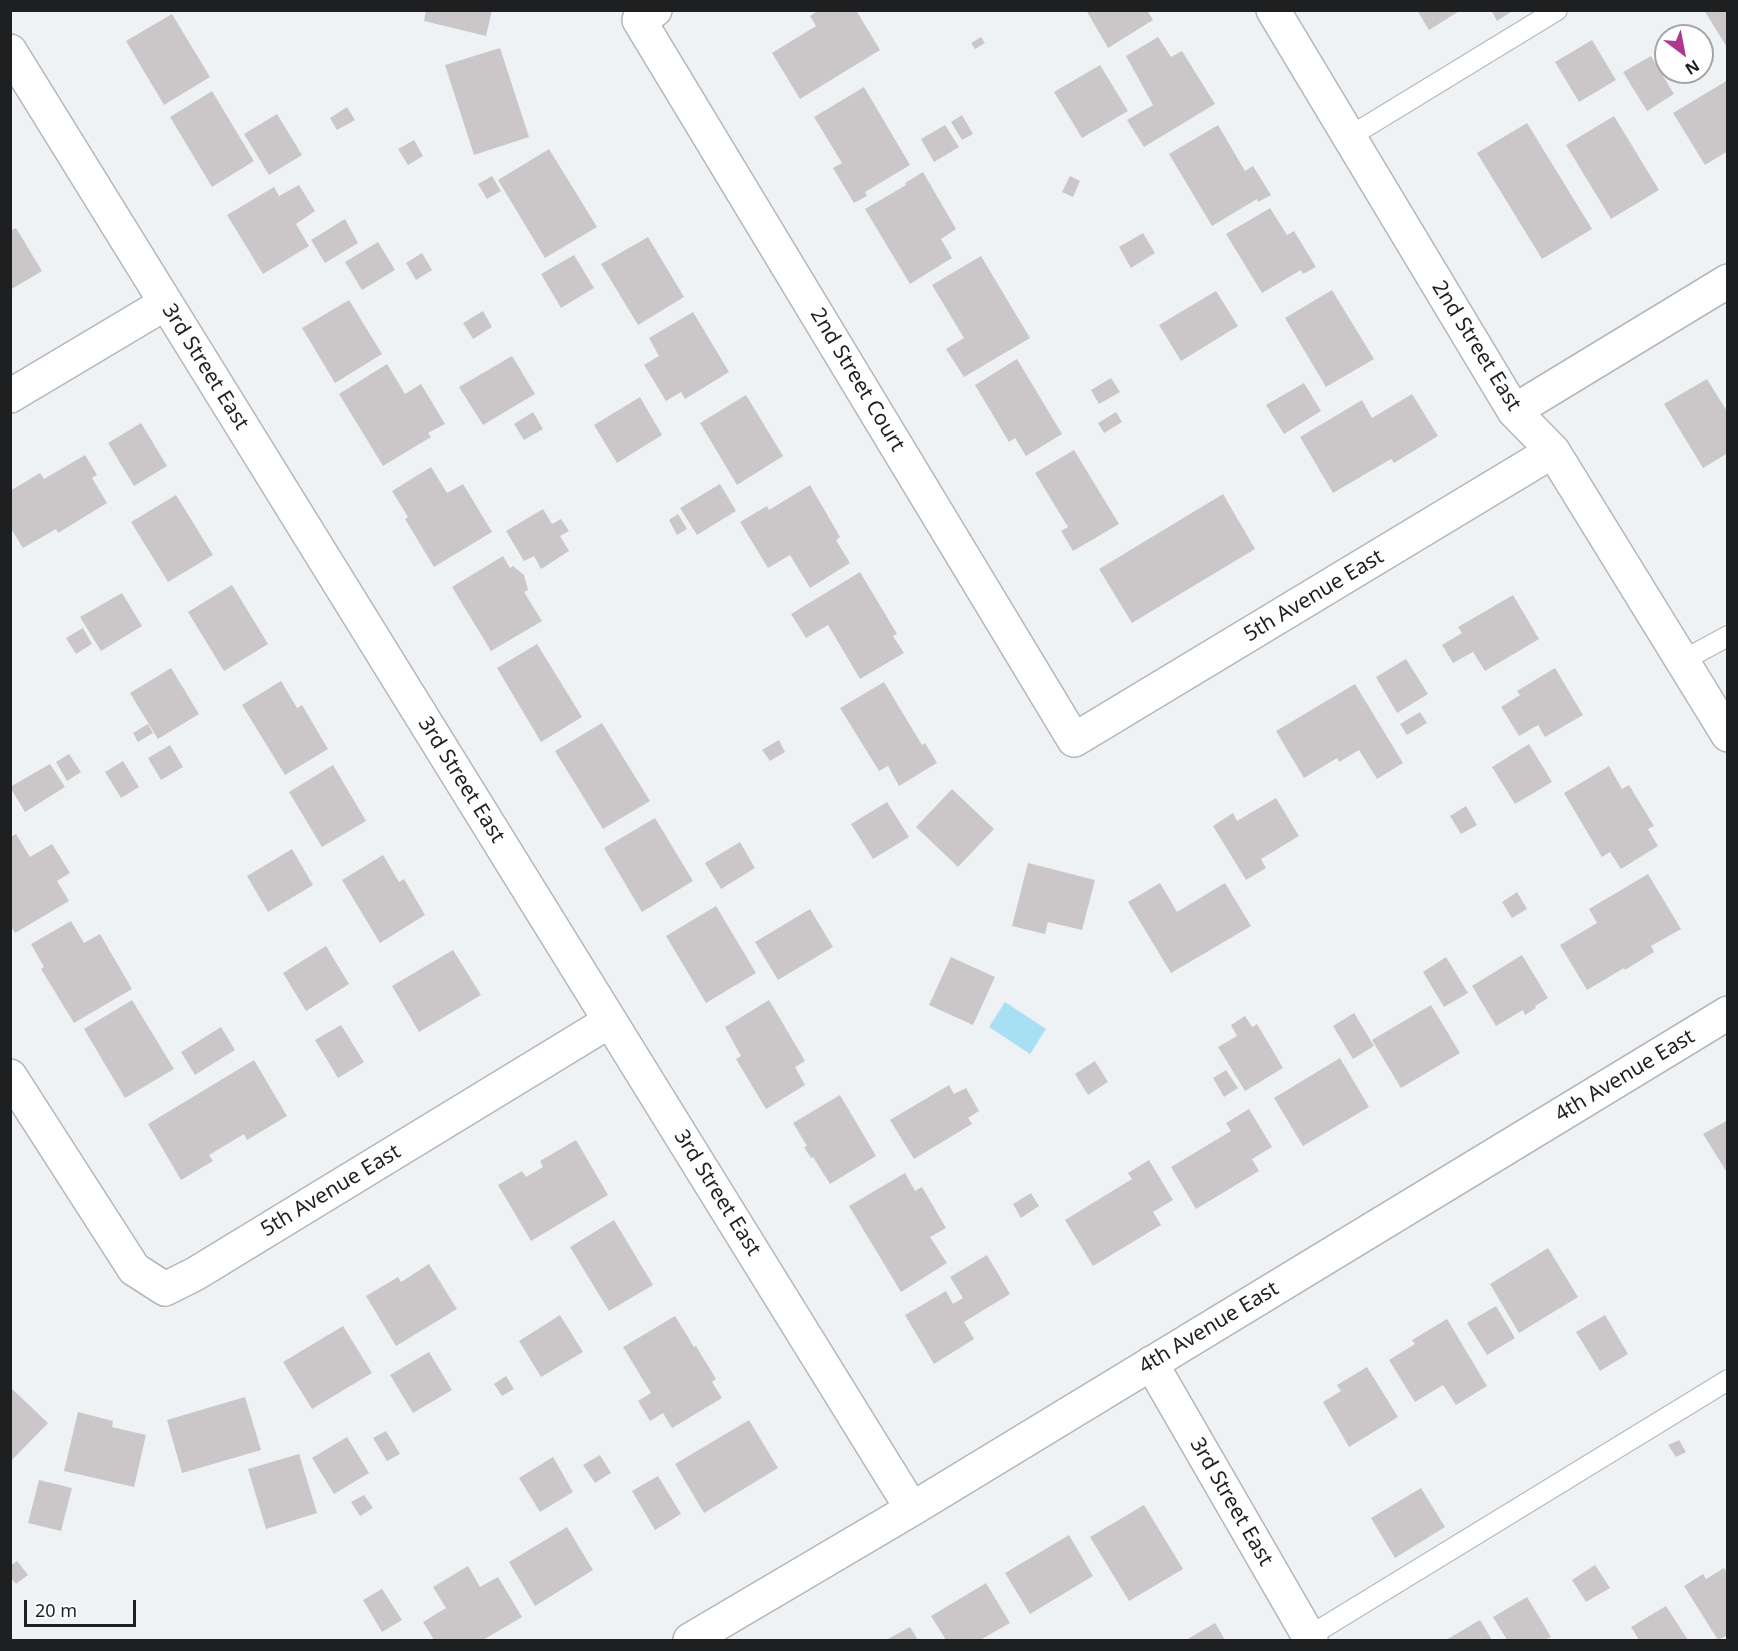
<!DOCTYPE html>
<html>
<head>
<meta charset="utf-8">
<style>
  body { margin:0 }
  #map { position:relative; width:1738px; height:1651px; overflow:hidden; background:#eff2f5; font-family:"Noto Sans",sans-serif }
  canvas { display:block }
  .frame { position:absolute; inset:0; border:12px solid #1e1f20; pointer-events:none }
  .north { position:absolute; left:1654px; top:24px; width:60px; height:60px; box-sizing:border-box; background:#fff; border:2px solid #a5a5a6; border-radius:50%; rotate:148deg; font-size:16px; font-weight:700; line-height:24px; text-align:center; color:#1e1f20 }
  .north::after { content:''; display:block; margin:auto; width:21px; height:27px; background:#af388d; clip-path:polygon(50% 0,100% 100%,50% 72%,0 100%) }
  .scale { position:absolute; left:24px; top:1600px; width:112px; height:27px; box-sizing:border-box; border:3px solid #1e1f20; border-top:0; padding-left:8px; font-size:18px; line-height:21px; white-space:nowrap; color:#1e1f20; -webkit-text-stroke:4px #fff; paint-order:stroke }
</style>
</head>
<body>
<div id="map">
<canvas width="1738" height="1651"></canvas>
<div class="frame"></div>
<div class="north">N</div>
<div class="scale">20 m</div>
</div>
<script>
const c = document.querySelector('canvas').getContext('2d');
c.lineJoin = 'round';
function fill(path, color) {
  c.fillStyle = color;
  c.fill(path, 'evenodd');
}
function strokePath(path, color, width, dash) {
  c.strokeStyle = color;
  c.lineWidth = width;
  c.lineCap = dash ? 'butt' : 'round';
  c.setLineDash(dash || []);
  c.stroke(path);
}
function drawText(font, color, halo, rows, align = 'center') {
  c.font = font + ' "Noto Sans",sans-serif';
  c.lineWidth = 6;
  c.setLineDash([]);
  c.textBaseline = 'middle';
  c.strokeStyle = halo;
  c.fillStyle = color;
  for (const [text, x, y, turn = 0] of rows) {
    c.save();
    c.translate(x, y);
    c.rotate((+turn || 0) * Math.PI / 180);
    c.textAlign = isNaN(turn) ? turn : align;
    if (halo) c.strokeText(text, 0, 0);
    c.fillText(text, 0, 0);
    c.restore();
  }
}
fill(new Path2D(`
  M1005,1002L1046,1029L1030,1054L989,1027Z`), '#a8dff5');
fill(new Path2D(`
  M426,10H492L486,36L424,21Z
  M819,10H856L880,50L800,99L772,53L816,26L810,16Z
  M1086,10H1147L1153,20L1108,48Z
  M1417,10H1461L1429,30Z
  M1491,10H1514L1497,21Z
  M1704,10H1728V49Z
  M172,14L210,77L164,105L126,41Z
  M981,37L985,43L975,49L971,43Z
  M1158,37L1171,57L1182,51L1215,104L1144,147L1127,120L1153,105L1126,56Z
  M1592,40L1616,80L1579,102L1555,62Z
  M500,48L529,137L474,155L445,65Z
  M1651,56L1674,94L1647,111L1623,72Z
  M1100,65L1128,111L1082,138L1054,92Z
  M1728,80V151L1705,165L1673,113Z
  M864,87L910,165L865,192L867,196L854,203L833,168L842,163L814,117Z
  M212,91L254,161L212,187L170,117Z
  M347,107L355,120L337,130L330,118Z
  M277,114L302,155L269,175L244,134Z
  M962,115L973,134L962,140L951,122Z
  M1614,116L1659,190L1611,219L1566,145Z
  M1527,123L1592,229L1542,259L1477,153Z
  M945,125L959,147L934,162L921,139Z
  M1218,125L1245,171L1253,166L1271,195L1258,202L1257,199L1212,226L1169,154Z
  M414,140L423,156L408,165L398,149Z
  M549,149L597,227L545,258L498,180Z
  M923,172L956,229L941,239L952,258L910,284L865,209L906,185L905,183Z
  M492,176L501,191L487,199L478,184Z
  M1070,176L1080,181L1073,197L1062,192Z
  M299,185L315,211L296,224L309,246L263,274L227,215L274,187L279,196Z
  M1270,208L1287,235L1294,231L1316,267L1303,274L1301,270L1262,293L1226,234Z
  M345,219L358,243L325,263L311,240Z
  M16,228L42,271L10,290V231Z
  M1143,233L1155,253L1131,268L1119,247Z
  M648,237L684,297L638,325L601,264Z
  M378,242L395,270L362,290L345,262Z
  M422,253L432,270L416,280L406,263Z
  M574,255L594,288L561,308L541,274Z
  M981,256L1030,338L964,377L946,349L964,338L932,285Z
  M1332,290L1374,359L1326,387L1285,318Z
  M1216,291L1238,326L1181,361L1159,325Z
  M349,300L382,354L335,383L302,328Z
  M483,311L492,327L473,339L463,323Z
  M693,312L729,372L685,399L681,392L666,401L644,365L659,356L649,338Z
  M512,356L535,394L483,425L459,387Z
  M1017,359L1062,434L1026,456L1015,438L1009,442L975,385Z
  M387,364L405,394L421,384L445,424L428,433L431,437L383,466L339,394Z
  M1111,378L1120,392L1099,404L1091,390Z
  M1707,379L1728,413V453L1703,468L1664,404Z
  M1304,383L1321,411L1284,434L1266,405Z
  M1412,394L1438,436L1394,463L1391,459L1333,493L1300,437L1362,400L1372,418Z
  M746,395L783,456L737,485L700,423Z
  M640,397L662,435L617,463L594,425Z
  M533,412L543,429L524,440L514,424Z
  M1116,412L1122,422L1104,433L1098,423Z
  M141,423L167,466L134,486L108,443Z
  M1074,450L1119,524L1073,551L1061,531L1068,527L1035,473Z
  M85,455L97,475L92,478L107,503L58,533L56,529L23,548L10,527V491L40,473L44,479Z
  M431,467L447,493L463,484L492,532L434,567L405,519L408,517L392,491Z
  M720,484L736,511L697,535L680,508Z
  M810,485L840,537L836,540L850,563L810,588L790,555L768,568L740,522L767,506L769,510Z
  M1223,494L1255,549L1132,623L1099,569Z
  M176,495L213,555L168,582L131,522Z
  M543,509L552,524L561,519L569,531L560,536L569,551L541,569L534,556L524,561L506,531Z
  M678,514L687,529L677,535L669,520Z
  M503,556L510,568L513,566L524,575L528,590L524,592L542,621L491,651L452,587Z
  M860,572L897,634L893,636L904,653L860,679L828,625L806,638L791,614Z
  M232,585L268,644L224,671L188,612Z
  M122,593L142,626L101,651L80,617Z
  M1513,595L1539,639L1485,671L1473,652L1453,663L1442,645L1462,633L1458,627Z
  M83,628L92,644L76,654L66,638Z
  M537,644L582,717L541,742L497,668Z
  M1406,659L1428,694L1397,713L1376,677Z
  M171,668L199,714L158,739L130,693Z
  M1555,668L1583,715L1545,737L1538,725L1519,736L1501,707L1520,695L1517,691Z
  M281,681L297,708L302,705L328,749L285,775L242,705Z
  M884,682L922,745L925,743L937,763L899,786L888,766L879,771L840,708Z
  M1355,684L1403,763L1377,779L1359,750L1339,762L1337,758L1304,778L1276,731Z
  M1420,712L1427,723L1407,735L1400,724Z
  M602,723L650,801L603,829L555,751Z
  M148,724L153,733L138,742L133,733Z
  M779,740L785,752L770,761L762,750Z
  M1529,744L1552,782L1515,804L1492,767Z
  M170,745L183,767L161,780L148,758Z
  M69,754L81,772L67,781L56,762Z
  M123,761L139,787L121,798L105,772Z
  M50,764L65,787L25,812L10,787Z
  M333,765L366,821L322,847L289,792Z
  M1609,766L1622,789L1629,785L1654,826L1648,829L1658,846L1621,869L1610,852L1602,857L1564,793Z
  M952,789L994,829L958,867L916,827Z
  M1276,798L1299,836L1261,859L1266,868L1246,880L1213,826L1233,813L1237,821Z
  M887,802L909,837L873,859L851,824Z
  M1466,806L1477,825L1461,834L1450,816Z
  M655,818L693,881L642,912L604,848Z
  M16,834L30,857L52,844L70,873L57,881L69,901L15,933L10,925V837Z
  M740,842L755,868L721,889L705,863Z
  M292,849L313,885L268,912L247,876Z
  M383,855L399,882L404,879L425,915L380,943L342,880Z
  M1028,863L1095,880L1082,930L1048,922L1045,934L1012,926Z
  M1648,874L1681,929L1651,946L1654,952L1625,970L1624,968L1587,990L1560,945L1597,923L1589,909Z
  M1160,883L1177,912L1225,883L1251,926L1171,973L1128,902Z
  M1517,892L1527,909L1512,918L1502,902Z
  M716,906L756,973L706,1003L666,936Z
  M810,909L833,947L778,980L755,942Z
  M71,921L84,943L100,934L132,989L74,1023L41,969L44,967L31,944Z
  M326,946L349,984L306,1011L283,973Z
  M453,950L481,995L419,1032L392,986Z
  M1522,955L1548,998L1535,1006L1536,1008L1525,1015L1523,1010L1496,1026L1472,986Z
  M951,957L995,977L973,1025L929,1005Z
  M1446,957L1468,993L1444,1007L1423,972Z
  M132,1000L174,1069L125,1098L84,1029Z
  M769,1000L805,1061L795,1067L805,1085L766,1109L736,1059L741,1056L725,1027Z
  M1431,1005L1460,1053L1401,1088L1372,1040Z
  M1354,1013L1374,1046L1353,1059L1333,1026Z
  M1245,1016L1252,1027L1257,1024L1283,1068L1245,1091L1218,1047L1237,1036L1231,1025Z
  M341,1025L364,1062L338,1078L315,1040Z
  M221,1027L235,1050L195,1075L181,1052Z
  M1340,1058L1369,1107L1303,1146L1274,1098Z
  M254,1060L287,1116L247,1140L244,1134L209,1155L213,1161L181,1180L148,1124Z
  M1095,1061L1108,1082L1088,1095L1075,1074Z
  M1226,1070L1238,1088L1224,1097L1213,1078Z
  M949,1085L954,1094L966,1088L979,1111L968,1118L972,1124L914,1159L890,1120Z
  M840,1095L876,1156L830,1184L813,1157L811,1158L804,1147L807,1146L793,1123Z
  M1249,1109L1272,1147L1252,1159L1259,1171L1196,1209L1171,1167L1231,1131L1226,1123Z
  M1728,1120V1174L1703,1134Z
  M576,1140L608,1195L531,1241L498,1185L522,1171L526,1177L543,1167L540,1161Z
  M1149,1160L1173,1200L1153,1212L1161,1225L1093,1266L1065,1220L1132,1179L1128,1173Z
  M905,1173L915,1191L922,1187L946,1228L930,1237L947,1263L901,1292L849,1206Z
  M1031,1193L1039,1206L1021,1218L1013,1204Z
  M614,1220L653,1285L609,1311L570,1247Z
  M1548,1248L1578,1297L1519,1333L1490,1284Z
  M987,1255L1010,1294L964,1322L974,1339L934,1364L905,1315L946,1291L953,1304L963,1298L950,1277Z
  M429,1264L457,1309L396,1346L366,1296L398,1277L401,1282Z
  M1496,1306L1515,1338L1487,1355L1467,1323Z
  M560,1315L583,1352L541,1377L519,1341Z
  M1605,1315L1628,1354L1600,1371L1576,1332Z
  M675,1316L694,1347L696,1346L716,1379L712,1382L722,1398L672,1428L663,1413L650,1421L638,1401L651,1393L623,1347Z
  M1447,1319L1487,1386L1456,1405L1443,1385L1415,1402L1389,1360L1415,1344L1412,1340Z
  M343,1326L372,1373L312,1409L283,1362Z
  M429,1352L452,1390L413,1413L390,1375Z
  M1367,1367L1398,1417L1349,1447L1323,1402L1341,1391L1337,1385Z
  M506,1376L514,1389L502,1396L494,1384Z
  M10,1387L48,1423L12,1460L10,1459Z
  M245,1397L261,1450L182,1473L167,1420Z
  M78,1412L113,1421L112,1427L146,1435L134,1487L64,1471Z
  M749,1420L778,1468L704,1513L675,1464Z
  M386,1431L400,1454L387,1461L373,1438Z
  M347,1437L369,1473L334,1494L312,1458Z
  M1679,1440L1686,1452L1676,1457L1668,1445Z
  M299,1454L317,1513L266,1529L248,1469Z
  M600,1455L611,1473L595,1483L583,1465Z
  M553,1457L573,1492L540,1512L519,1478Z
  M658,1476L681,1514L655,1530L632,1491Z
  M39,1480L72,1488L61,1531L28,1523Z
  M1421,1488L1445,1527L1395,1558L1371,1518Z
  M364,1495L373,1508L360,1516L351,1502Z
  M1144,1505L1183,1569L1129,1601L1090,1537Z
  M567,1527L593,1570L535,1606L509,1562Z
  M1069,1535L1093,1576L1030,1614L1005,1573Z
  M17,1561L28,1575L16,1584L10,1577V1566Z
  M1595,1565L1610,1588L1586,1602L1572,1580Z
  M468,1566L480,1587L498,1577L522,1617L483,1640H434L423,1622L446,1608L433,1587Z
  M1724,1568L1728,1574V1635L1718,1640L1684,1586L1703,1574L1706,1579Z
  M986,1583L1010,1623L980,1640H946L931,1616Z
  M382,1589L402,1620L382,1632L363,1600Z
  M1527,1597L1551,1637L1544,1640H1507L1493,1617Z
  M1666,1606L1688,1640H1639L1631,1627Z
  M1480,1620L1492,1640H1446Z
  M1215,1623L1225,1640H1186Z
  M910,1627L918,1640H886Z`), '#cbc7c9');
const lane = new Path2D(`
  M1349,137L1557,10
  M1682,661L1728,636
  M1303,1640L1728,1380`);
const street = new Path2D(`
  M655,10L639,20L1074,740L1553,451
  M1273,10L1514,411L1553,451L1728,735
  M10,51L912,1509
  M10,396L166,303
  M1514,411L1728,281
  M10,1076L134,1269L165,1289L195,1274L610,1021
  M1151,1363L1311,1640
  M690,1640L912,1509L1728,1013`);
strokePath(lane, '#b4b6b9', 22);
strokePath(street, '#b4b6b9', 36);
strokePath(lane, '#fff', 20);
strokePath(street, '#fff', 33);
drawText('21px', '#1e1f20', '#fff', [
  ["2nd Street East",1476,346,58],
  ["3rd Street East",205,367,58],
  ["2nd Street Court",857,380,59],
  ["5th Avenue East",1314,596,-31],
  ["3rd Street East",461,780,58],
  ["4th Avenue East",1625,1076,-31],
  ["5th Avenue East",331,1191,-31],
  ["3rd Street East",717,1193,58],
  ["4th Avenue East",1209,1328,-31],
  ["3rd Street East",1231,1502,60]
]);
</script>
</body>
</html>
